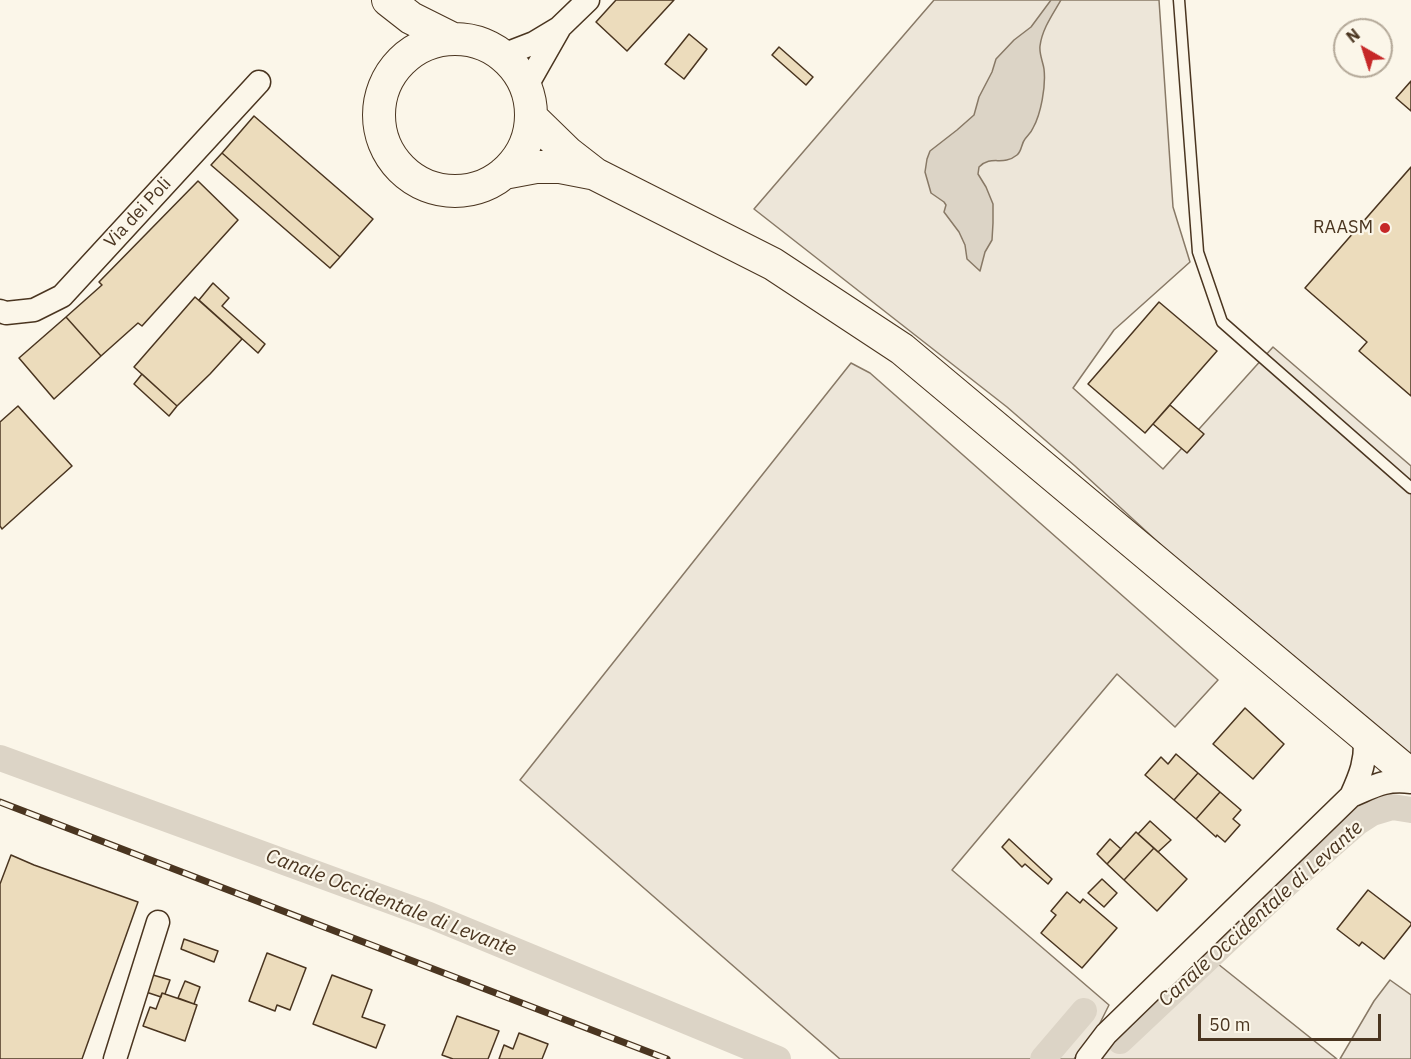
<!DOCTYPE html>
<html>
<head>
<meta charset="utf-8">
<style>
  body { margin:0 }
  #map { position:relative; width:1411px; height:1059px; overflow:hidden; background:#fbf6e9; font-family:"IBM Plex Sans",sans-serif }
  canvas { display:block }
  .north { position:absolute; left:1333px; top:18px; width:60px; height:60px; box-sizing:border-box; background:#fbf6e9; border:2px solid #b4a999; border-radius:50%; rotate:321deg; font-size:16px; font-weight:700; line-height:24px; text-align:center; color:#4a3520 }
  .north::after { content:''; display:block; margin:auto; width:21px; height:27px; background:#c62828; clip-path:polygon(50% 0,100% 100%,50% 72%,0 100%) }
  .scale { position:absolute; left:1198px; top:1014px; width:183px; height:27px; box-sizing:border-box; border:3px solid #4a3520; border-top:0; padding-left:8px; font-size:18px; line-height:21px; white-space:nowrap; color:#4a3520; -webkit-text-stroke:4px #fbf6e9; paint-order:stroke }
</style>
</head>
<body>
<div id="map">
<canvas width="1411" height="1059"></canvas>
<div class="north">N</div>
<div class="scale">50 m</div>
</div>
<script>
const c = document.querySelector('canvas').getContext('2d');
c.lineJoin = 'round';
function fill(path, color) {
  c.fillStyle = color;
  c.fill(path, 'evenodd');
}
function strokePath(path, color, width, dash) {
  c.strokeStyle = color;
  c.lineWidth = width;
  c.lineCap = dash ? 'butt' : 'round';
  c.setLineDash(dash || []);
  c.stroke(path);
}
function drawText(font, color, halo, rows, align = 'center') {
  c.font = font + ' "IBM Plex Sans",sans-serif';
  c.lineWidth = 4.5;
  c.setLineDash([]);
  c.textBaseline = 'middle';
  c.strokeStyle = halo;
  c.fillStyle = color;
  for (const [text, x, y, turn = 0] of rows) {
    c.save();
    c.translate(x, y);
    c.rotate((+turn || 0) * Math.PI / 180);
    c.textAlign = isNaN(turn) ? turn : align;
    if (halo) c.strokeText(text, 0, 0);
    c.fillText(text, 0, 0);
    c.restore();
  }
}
const green = new Path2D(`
  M934,0H1159L1173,207L1190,262L1114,330L1073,388L1163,469L1273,347L1411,466V780L1266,641L1075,466L1007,407L754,209Z
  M851,363L870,373L1218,680L1175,727L1117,674L952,870L1109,1005L1095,1033L1074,1059H840L520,780Z
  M1198,948L1337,1059H1090Z
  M1390,980L1411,995V1059H1340L1374,1001Z`);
fill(green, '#ede6d9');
strokePath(green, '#887966', 1.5);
const water = new Path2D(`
  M1051,0H1061C1053,14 1042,29 1040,46C1039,54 1043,62 1044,69C1046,86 1041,114 1033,128C1031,133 1028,135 1025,139C1021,144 1022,151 1017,155C1002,167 992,154 979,167L978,174L986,187L993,204V223L992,240L985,252L980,271L967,259L965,245L959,232L944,212L946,205L944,202L931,193L925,172L927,159L930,151L957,130L974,115L979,97L992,72L996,59L1014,40L1031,27Z`);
fill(water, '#dcd4c6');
strokePath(water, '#887966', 1.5);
strokePath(new Path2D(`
  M0,758L429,915L778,1059
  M1120,1041L1287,884L1358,822L1372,813L1392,807L1411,810
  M1043,1059L1084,1011`), '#dcd4c6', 26);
const building = new Path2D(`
  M616,0H674L627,51L596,22Z
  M689,34L707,49L684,79L665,64Z
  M779,47L813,77L806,85L772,55Z
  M1411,81V111L1396,98Z
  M254,116L373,219L340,257L222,153Z
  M222,153L340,257L330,268L211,165Z
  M1411,167V396L1359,351L1367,342L1305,288Z
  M198,181L238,220L142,326L138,323L101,356L66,317L102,285L99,282Z
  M213,283L229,298L222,306L265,344L258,353L199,300Z
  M195,297L242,339L210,374L177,406L134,367Z
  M1159,302L1217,351L1145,433L1088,384Z
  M66,317L101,356L54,399L19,358Z
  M142,374L177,406L169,416L134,384Z
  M1170,405L1204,434L1187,453L1153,424Z
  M18,406L72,466L2,529L0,526V422Z
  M1245,708L1284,744L1253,779L1213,744Z
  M1176,754L1198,773L1174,800L1145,775L1161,757L1168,764Z
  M1198,773L1220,792L1196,819L1174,800Z
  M1220,792L1241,810L1233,819L1240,825L1225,842L1217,835L1216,837L1196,819Z
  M1150,821L1171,840L1158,852L1138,834Z
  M1136,832L1154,848L1124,880L1107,864Z
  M1009,839L1052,879L1048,884L1025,864L1022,867L1002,847Z
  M1110,839L1121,849L1107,864L1097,854Z
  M1154,848L1187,879L1157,911L1124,880Z
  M11,855L34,865L138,902L82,1059H0V884Z
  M1102,879L1117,893L1104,907L1088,893Z
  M1368,890L1411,923V925L1384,959L1362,942L1359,946L1337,929Z
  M1067,892L1080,903L1083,899L1117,928L1082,968L1041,933L1056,915L1051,911Z
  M184,939L218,951L214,962L181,949Z
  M267,953L306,968L290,1010L277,1005L275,1011L249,1001Z
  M153,975L170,980L165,994L162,993L161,997L146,992Z
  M332,975L372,990L362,1017L385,1025L376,1048L313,1024Z
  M185,981L200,987L194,1004L178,998Z
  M162,993L197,1005L185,1041L143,1026L150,1007L156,1009Z
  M457,1016L499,1031L488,1059H453L442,1055Z
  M519,1033L548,1044L542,1059H499L504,1045L513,1049Z`);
fill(building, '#ecdcbc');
strokePath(building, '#4a3520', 1.5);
const lane = new Path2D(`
  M1179,0L1198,252L1222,322L1411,488`);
const street = new Path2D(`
  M503,55L534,43L559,28L588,0
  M526,87L559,29
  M0,311L6,313L34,310L62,296L259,82
  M1351,796C1361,774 1366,761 1365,737
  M115,1059L158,922
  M1087,1059L1106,1034L1351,796C1375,786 1384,779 1411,782`);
const secondary = new Path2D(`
  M388,0L411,18L453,39
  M379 115a76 76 0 1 1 152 0a76 76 0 1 1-152 0Z
  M531,117L568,153L595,174L773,264L902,349L1411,775
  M504,173L536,167H560L591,173`);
strokePath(lane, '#4a3520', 13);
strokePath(street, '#4a3520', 25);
strokePath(secondary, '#4a3520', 34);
strokePath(lane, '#fbf6e9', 10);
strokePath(street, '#fbf6e9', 22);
strokePath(secondary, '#fbf6e9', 32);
const rail = new Path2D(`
  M0,802L667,1059`);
strokePath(rail, '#4a3520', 7);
strokePath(rail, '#fbf6e9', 4.5, [14]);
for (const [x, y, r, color] of [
  [1385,228,6,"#c62828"]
]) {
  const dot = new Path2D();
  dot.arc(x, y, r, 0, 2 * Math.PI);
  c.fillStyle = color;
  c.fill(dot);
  strokePath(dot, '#fbf6e9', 2);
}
drawText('18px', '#4a3520', '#fbf6e9', [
  ["Via dei Poli",138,213,-47]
]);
drawText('18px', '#4a3520', '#fbf6e9', [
  ["RAASM",1373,228]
], 'right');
drawText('italic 20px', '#4a3520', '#fbf6e9', [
  ["Canale Occidentale di Levante",391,903,21],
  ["Canale Occidentale di Levante",1261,914,-42]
]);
</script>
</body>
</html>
